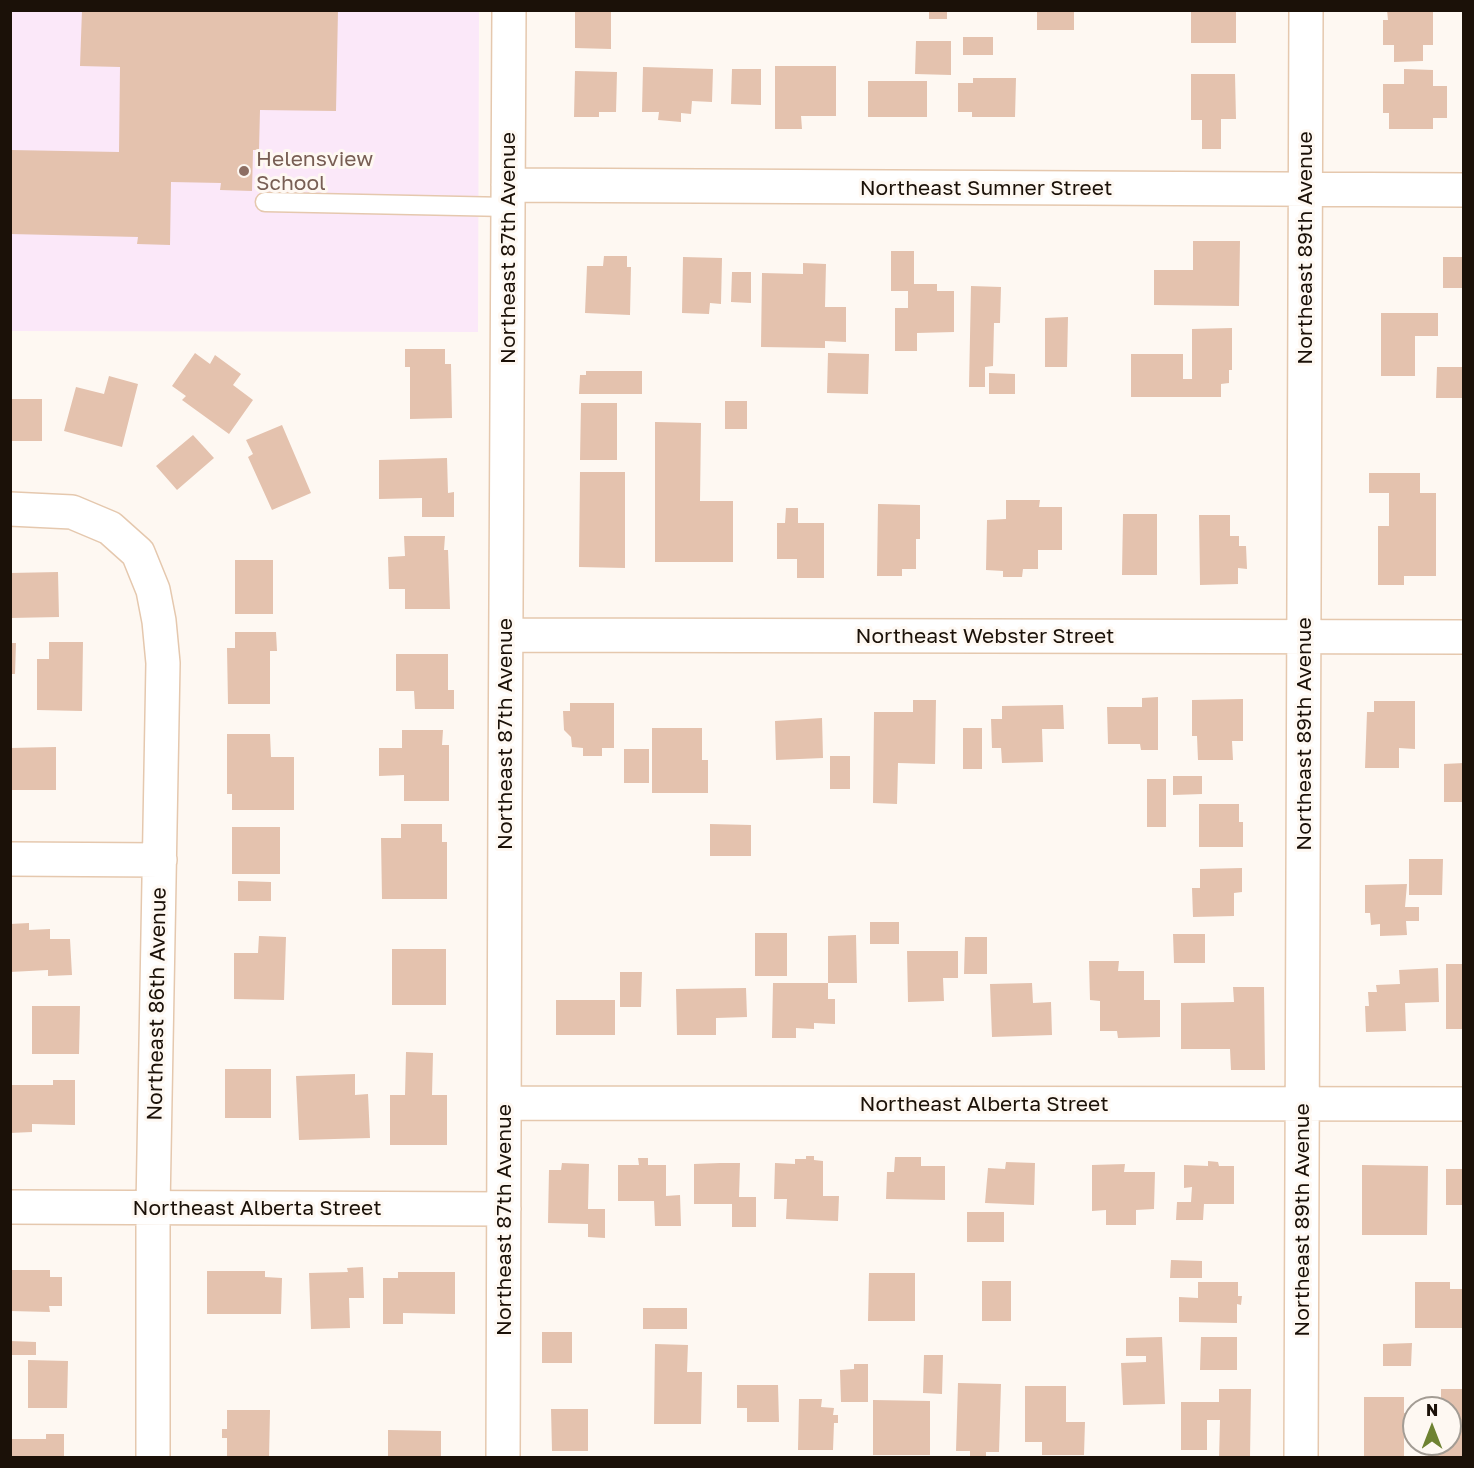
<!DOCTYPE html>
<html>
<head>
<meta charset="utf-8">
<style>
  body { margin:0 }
  #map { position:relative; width:1474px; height:1468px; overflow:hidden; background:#fef8f2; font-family:"Golos Text",sans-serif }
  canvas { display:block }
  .frame { position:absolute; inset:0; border:12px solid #1b1108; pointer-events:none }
  .north { position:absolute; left:1402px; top:1396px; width:60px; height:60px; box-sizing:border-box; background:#fef8f2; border:2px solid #a39c94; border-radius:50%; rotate:0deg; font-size:16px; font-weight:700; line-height:24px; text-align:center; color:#1b1108 }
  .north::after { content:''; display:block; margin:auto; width:21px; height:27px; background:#6e8232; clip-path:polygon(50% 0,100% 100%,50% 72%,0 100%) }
</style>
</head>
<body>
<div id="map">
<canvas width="1474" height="1468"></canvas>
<div class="frame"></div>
<div class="north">N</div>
</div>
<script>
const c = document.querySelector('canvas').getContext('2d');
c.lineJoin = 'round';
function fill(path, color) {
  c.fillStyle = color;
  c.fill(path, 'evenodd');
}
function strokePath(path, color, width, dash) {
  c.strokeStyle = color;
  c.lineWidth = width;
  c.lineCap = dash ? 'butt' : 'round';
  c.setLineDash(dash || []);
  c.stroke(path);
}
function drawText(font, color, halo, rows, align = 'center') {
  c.font = font + ' "Golos Text",sans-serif';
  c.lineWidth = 6;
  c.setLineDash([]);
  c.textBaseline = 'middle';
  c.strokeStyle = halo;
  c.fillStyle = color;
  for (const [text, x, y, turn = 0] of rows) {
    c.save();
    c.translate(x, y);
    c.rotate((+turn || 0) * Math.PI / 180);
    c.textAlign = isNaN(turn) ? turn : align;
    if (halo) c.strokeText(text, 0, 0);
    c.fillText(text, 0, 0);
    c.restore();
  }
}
fill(new Path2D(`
  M11,11H479L478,332L11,331Z`), '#fbe8f9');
fill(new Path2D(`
  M82,10H338L336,111L260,110L259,150H253L252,191L220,190L221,183L171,182L170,245L137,244L138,237L10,234V150L119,152L120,67L80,66Z
  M575,10H611V49L575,48Z
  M929,10H947V19H929Z
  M1037,10H1074V30H1037Z
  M1191,10H1236V43H1191Z
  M1387,10H1433V45H1423V61L1394,62V45H1383V20H1388Z
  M963,37H993V55H963Z
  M916,41H951V75L915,74Z
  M775,66H836V116H801L802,129H775Z
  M643,67L713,69L712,102L692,101L691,114L681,113V122L658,120L659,112H642Z
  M732,69H761V105L731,104Z
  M1404,69L1433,70V86H1447V118H1433V129H1389V113H1383V84H1404Z
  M575,71L617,72L616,112H599V117H574Z
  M1191,74H1235L1236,119H1221V149H1202V120H1191Z
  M973,78H1016L1015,117H972V112H958V83H973Z
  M868,81H927V117H868Z
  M1193,241H1240L1239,306L1154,305V270H1193Z
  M891,251H914V284H937V291H954V332L917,333V351H895V308H908V291H891Z
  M604,256H627V267H631L630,315L585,313L587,266H603Z
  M683,257L722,258L721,304L710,303L709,314L682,313Z
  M1443,257H1464V288H1443Z
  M803,263L826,264L825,307H846V342L825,341V348L761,347L762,273L803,274Z
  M732,272H751V303L731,302Z
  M971,286L1001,287L1000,323H994L993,366L985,367V387H969Z
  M1381,313H1438V336H1415V376H1381Z
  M1068,317L1067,367H1045V318Z
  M1232,328V370H1229V383L1221,384V397H1131V354H1183V379H1192V329Z
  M405,349H445V364H451L452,418L410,419V367H405Z
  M195,353L210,364L215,355L241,374L233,385L253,400L229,434L182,400L186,396L172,386Z
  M828,353L869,354L868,394L827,393Z
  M1437,367H1464V398H1436Z
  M586,371H642V394H579L580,375H586Z
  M989,373L1015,374V394H989Z
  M109,376L138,384L122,447L64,431L76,387L104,394Z
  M10,399H42V441H10Z
  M725,401H747V429H725Z
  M581,403H617V460H580Z
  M655,422L701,423L700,501H733V562H655Z
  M282,425L311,493L272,510L248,457L253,454L246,440Z
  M193,435L214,458L177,490L156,466Z
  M447,458L448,493L454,492V517H422V498L379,499V460Z
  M580,472H625V568L579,567Z
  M1369,473H1420V493H1436V576H1404V585H1378V526H1389V493H1369Z
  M1006,500H1040L1039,507H1062V550H1038V569H1023L1022,577H1003V571L986,570L987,520L1006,519Z
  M878,504L920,505V539H916V569H902V576H877Z
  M786,508H798V523H824V578H797V559H777V523H785Z
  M1123,514H1157V575H1122Z
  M1199,515H1230V536H1239V546H1246L1247,569L1238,568V584L1200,585Z
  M404,536H445L444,550H448L450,609H405V589H389L388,557L405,556Z
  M235,560H273V614H235Z
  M58,572L59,617L10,618V573Z
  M235,632H276L277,651H270V704H228L227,648H235Z
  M49,642H83L82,711L37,710V659H49Z
  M10,643H16L15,674H10Z
  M396,654H448V690H454V709H415L414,691H396Z
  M1158,697V750H1141L1140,744H1108L1107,707H1142V698Z
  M1243,699V741H1232L1233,760H1198L1197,736H1192V700Z
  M913,700H936L935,764L898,763L897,804L873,803L874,712H913Z
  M1374,701H1415V749L1399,748V768H1365L1367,712H1374Z
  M570,703H614V748H602V756H583V748L572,747L571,737L564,730L563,711H570Z
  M1063,705L1064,729H1042L1043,762L1002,763L1001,748H992L991,719H1002V706Z
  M822,718L823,758L776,760L775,721Z
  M652,728H702V760H708V793H652Z
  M963,728H982V769H963Z
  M402,730H443L442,745H449V801H404V775L379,776V748H402Z
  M227,734H270L271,757H294V810H232V794H227Z
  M56,747V790H10V748Z
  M624,749H649V783H624Z
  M830,756H850V789H830Z
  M1464,763V802H1444V764Z
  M1173,776H1202V794L1173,795Z
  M1147,779H1166V827H1147Z
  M1199,804H1239V822H1243V847H1199Z
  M401,824H442V842H447V899H382L381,838H401Z
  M710,824L751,825V856H710Z
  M232,827H280V874H232Z
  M1409,859H1443L1442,895H1409Z
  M1242,868V892L1234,893V916L1193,917L1192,888H1200V869Z
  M238,881L271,882V901H238Z
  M1407,884L1405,907H1419V921H1406L1407,935L1380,936V924L1371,925L1370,913H1365V885Z
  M870,922H899V944H870Z
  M29,923V930L50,929V939H70L72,975L48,976V970L10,972V924Z
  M755,933H787V976H755Z
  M1173,934H1205V963H1174Z
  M856,935L857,983H828V936Z
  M259,936L286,937L284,1000L234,999V953H258Z
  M965,937H987V974H964Z
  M392,949H446V1005H392Z
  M907,951H958V978H943L944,1001L908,1002Z
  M1089,961H1119L1118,971H1144V1000H1160V1037L1118,1038L1117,1031H1100V1001L1090,1000Z
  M1446,964H1464V1029H1446Z
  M1438,968L1439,1002L1405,1003L1406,1031L1366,1032L1365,1006H1369L1368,992H1377L1376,985L1400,984L1399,970Z
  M620,972H642L641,1007H620Z
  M773,983H828V999H835V1024L814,1023V1029L796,1028V1038H772Z
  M1032,983L1033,1003L1051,1002L1052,1035L992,1037L990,984Z
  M1233,987H1264L1265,1070H1231L1230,1049H1181V1003L1234,1002Z
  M746,988L747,1017L716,1018V1035H677L676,989Z
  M556,1000H615V1035H556Z
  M32,1006H80L79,1054H32Z
  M406,1052L433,1053L432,1095H447V1145H390V1095H405Z
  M225,1069H271V1118H225Z
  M355,1074V1095L368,1094L370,1138L299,1140L296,1076Z
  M53,1080H75V1125L32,1124V1132L10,1133V1085H53Z
  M806,1156H814V1160L823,1161V1196H839L838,1221L786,1219L787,1199H774L775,1163L795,1164V1159H806Z
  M895,1157H921V1166H945V1200L886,1199L887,1172H894Z
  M638,1158H648V1165H666V1196L680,1195L681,1226H655L654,1201H618V1165H639Z
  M1208,1161L1218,1162L1219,1166H1234V1204H1204L1203,1220H1176L1177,1202H1191L1192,1187L1184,1188V1165L1208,1166Z
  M1006,1162L1035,1163L1034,1205L985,1203L988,1168L1005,1169Z
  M562,1163L589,1164L588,1209H605V1238L588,1237V1224L548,1223L549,1170H561Z
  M720,1163H740L739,1197H756V1227H732V1204H694V1164Z
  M1125,1164L1124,1172H1155L1154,1209L1136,1210V1225H1106V1210L1092,1211V1165Z
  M1362,1165L1428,1166L1427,1235H1362Z
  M1446,1169H1464V1205H1446Z
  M967,1212H1004V1242H967Z
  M1171,1260L1202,1261V1278H1170Z
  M363,1267L364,1298H349L350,1328L311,1329L309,1273L348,1272L347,1268Z
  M10,1270H50V1277H62V1306H49L50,1312L10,1311Z
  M207,1271H265V1277L282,1278L281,1314H207Z
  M398,1272H455V1314L403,1313V1324H383V1278H398Z
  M869,1273H915V1321H868Z
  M982,1281H1011V1321H982Z
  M1198,1282H1238V1296H1242L1241,1305L1237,1304V1323L1179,1322V1297L1198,1298Z
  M1415,1282H1450V1289H1464V1328H1415Z
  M643,1308H687V1329H643Z
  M542,1332H572V1363H542Z
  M1162,1337L1165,1404L1123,1405L1121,1363L1146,1362V1356H1126V1338Z
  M1201,1337H1237V1370H1200Z
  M10,1341L36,1342V1355H10Z
  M1412,1343L1411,1366H1383V1344Z
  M655,1344L688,1345L687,1372H702L701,1424H654Z
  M924,1355H943L942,1394L923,1393Z
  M28,1360L68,1361L67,1408H28Z
  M854,1364H868V1402H841L840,1370L854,1369Z
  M958,1383L1001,1384L999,1452H986V1458H970V1451H956Z
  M737,1385H778L779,1422H747V1408H737Z
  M1025,1386H1066V1422H1085L1084,1455H1042V1442H1025Z
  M1219,1389H1251L1250,1458H1219L1220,1420H1207V1450H1181V1402H1219Z
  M1441,1389H1464V1458H1428L1427,1444H1450V1408H1441Z
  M1364,1397H1404V1413H1411V1435H1404V1456L1364,1458Z
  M799,1399H822L821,1407L834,1408L833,1415H838V1423H834L833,1450H798Z
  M873,1400L930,1401V1455H873Z
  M551,1409H588V1451H552Z
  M227,1410H270L269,1458H227V1438H222V1429H227Z
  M388,1430L441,1431V1458H388Z
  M46,1434H64V1458H10V1439H46Z`), '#e4c2ae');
const service = new Path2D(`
  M265,202L508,207`);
const minor = new Path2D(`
  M508,185L1464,190
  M10,509L72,512L110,528L138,553L153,590L159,621L163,663L153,1207V1458
  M506,635L1464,637
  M10,859L160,860
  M504,1103L1464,1104
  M10,1207L504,1209
  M503,1458L505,799L509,10
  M1301,1458L1306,10`);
strokePath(service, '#e5c8ae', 21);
strokePath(minor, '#e5c8ae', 36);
strokePath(service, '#fff', 18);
strokePath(minor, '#fff', 33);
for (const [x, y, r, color] of [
  [244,171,6,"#8d6e63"]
]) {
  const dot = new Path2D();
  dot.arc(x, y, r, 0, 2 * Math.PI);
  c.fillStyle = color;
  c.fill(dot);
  strokePath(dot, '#fef8f2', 2);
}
drawText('21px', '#785e54', '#fef8f2', [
  ["Helensview",256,159],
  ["School",256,183]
], 'left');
drawText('21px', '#1b1108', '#fef8f2', [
  ["Northeast Sumner Street",986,188],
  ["Northeast 87th Avenue",508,248,-90],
  ["Northeast 89th Avenue",1305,248,-90],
  ["Northeast Webster Street",985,636],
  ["Northeast 87th Avenue",505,734,-90],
  ["Northeast 89th Avenue",1304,734,-90],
  ["Northeast 86th Avenue",157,1004,-89],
  ["Northeast Alberta Street",984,1104],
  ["Northeast Alberta Street",257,1208],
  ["Northeast 87th Avenue",504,1220,-90],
  ["Northeast 89th Avenue",1302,1220,-90]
]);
</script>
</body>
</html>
